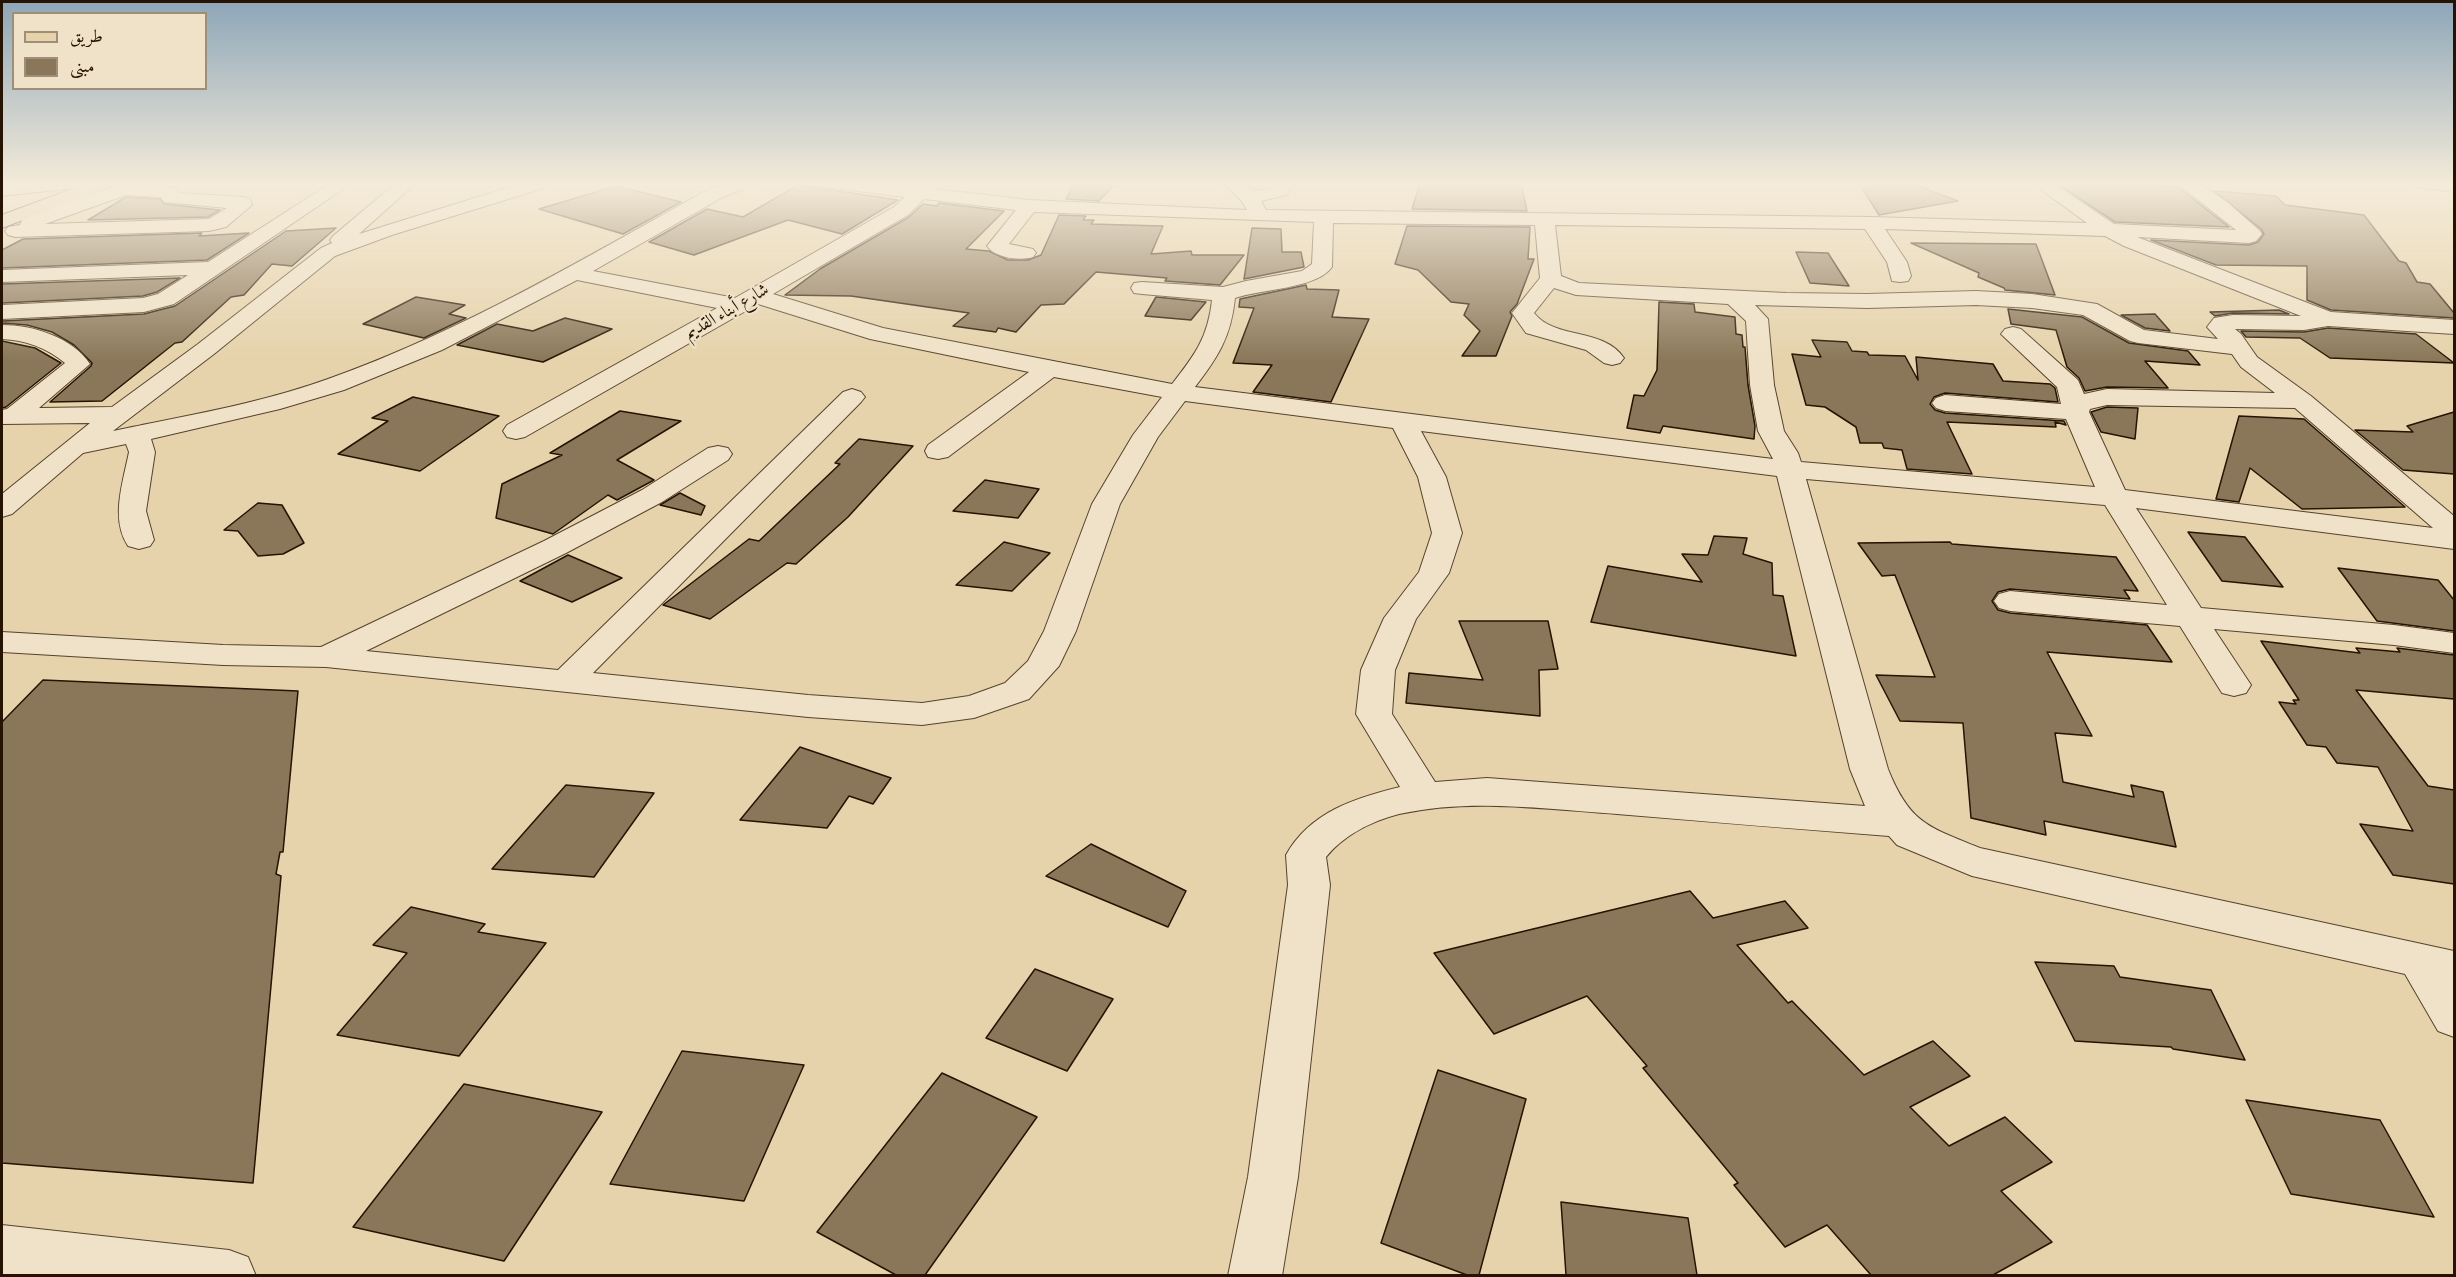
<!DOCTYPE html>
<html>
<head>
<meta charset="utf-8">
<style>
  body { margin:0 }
  #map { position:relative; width:2456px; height:1277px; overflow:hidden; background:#e6d3ab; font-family:Alegreya,Amiri,serif }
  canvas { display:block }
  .frame { position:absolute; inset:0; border:3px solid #261301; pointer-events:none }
  .legend { position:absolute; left:12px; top:12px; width:195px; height:78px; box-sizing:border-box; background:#efe2c8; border:2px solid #9f8f78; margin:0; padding:8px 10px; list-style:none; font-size:18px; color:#261301 }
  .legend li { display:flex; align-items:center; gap:12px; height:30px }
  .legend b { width:30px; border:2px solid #9f8f78 }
</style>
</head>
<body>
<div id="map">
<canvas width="2456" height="1277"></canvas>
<div class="frame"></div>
<ul class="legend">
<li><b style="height:8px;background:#e6d3ab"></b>طريق</li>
<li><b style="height:16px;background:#8a7759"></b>مبنى</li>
</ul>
</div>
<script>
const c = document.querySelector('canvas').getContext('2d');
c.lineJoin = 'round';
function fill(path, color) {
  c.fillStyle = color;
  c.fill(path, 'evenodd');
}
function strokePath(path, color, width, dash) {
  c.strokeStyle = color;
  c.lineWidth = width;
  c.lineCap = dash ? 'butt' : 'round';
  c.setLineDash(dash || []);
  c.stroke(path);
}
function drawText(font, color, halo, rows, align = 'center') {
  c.font = font + ' Alegreya,Amiri,serif';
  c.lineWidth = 4.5;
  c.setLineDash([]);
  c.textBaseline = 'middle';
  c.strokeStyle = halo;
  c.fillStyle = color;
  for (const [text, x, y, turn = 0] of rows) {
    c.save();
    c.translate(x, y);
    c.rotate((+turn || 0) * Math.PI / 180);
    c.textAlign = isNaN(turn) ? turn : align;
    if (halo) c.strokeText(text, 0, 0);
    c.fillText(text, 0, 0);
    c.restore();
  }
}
const building = new Path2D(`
  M1074,183H1116L1099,201L1066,199Z
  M1420,183H1521L1527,211L1412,209Z
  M1859,183H1910L1958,201L1879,215Z
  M2056,183H2115L2178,187L2229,227L2115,222Z
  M798,185L898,200L842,234L788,220L694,255L649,242L707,209L743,217Z
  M616,186L681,202L623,234L539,209Z
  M2214,191L2276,196L2285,205L2364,215L2399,261L2406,263L2417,282L2430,284L2454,313V318L2331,310L2307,300V266L2216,265L2151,240L2249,245L2258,242L2264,234L2261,229Z
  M126,197L160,199L164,204L220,210L208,217L88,220Z
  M939,203L1004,211L966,249L989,251L1008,260H1028L1041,255L1059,215L1086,216L1083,220H1094L1091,224L1163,226L1151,254L1191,251L1192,255H1244L1220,285L1165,281L1167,278L1096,272L1064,304L1041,305L1016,332L998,328L996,332L953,326L969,313L851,296L785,295L820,269L909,217L923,204L937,206Z
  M1407,226L1530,227L1528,259H1534L1517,304L1510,312L1512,316L1496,356H1462L1480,331L1464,315L1469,304L1451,302L1418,270L1395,264Z
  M336,228L292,266L272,264L244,295L231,297L182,342L175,343L102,401L50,402L91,366L92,363L74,345L52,332L27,325L2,323V321L144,314L175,306L286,231Z
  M1252,228L1281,229L1282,252H1301L1304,267L1244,279Z
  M202,233L199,236L249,233L207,260L2,268V250L23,239Z
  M1911,243L2036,244L2055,295L2005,290L2004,288L1978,277L1979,273Z
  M1796,252L1828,253L1849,286L1810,283Z
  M180,278L157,292L143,296L2,303V284Z
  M1306,285L1307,289L1339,290L1332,317L1369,319L1331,402L1253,392L1272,365L1233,363L1254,308L1239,307L1240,299Z
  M416,297L465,305L449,314L466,318L424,338L363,324Z
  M1156,297L1206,302L1191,320L1145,316Z
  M1659,302L1694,304L1695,312L1735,317L1736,334L1742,335L1743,347H1745L1748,385L1755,426L1754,439L1663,426L1660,433L1627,428L1634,395L1644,396L1657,370Z
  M2008,309L2082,317L2129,343L2188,351L2200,365L2145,361L2168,388L2107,387L2085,391L2079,378L2067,367L2056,330L2011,324Z
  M2279,310L2289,314L2233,313L2215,316L2210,312Z
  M2155,314L2170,331L2145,328L2121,315Z
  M565,318L612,329L543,362L457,345L497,324L533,331Z
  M2328,328L2416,334L2454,363L2330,358L2300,338L2246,337L2241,331L2304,332Z
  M1812,340L1847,342L1852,351L1867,352L1869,355L1905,356L1918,380L1916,357L1993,364L2003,381L2050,384L2055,388L2058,402L1945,393L1934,397L1930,404L1935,410L1945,413L2064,421L2066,425L2055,422L2056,427L1947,422L1972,474L1907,469L1902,450L1884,448L1882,443H1860L1856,427L1825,407L1806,405L1792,354L1821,357Z
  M2,341L35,348L61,363L6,407L2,408Z
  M413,397L499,416L420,471L338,454L388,421L372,418Z
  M2107,407L2138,408L2135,439L2101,432L2091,412Z
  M620,411L681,421L617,460L654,480L617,500L608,495L553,534L496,518L502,484L562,455L550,453Z
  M2454,412V474L2403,470L2355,430L2413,432L2407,426Z
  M2239,416L2304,419L2405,507L2302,509L2250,468L2239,502L2216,499Z
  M859,439L913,446L848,517L796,564L787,563L710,619L663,605L749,539L759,541L840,464L835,463Z
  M985,480L1039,489L1018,518L953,511Z
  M680,493L705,506L701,515L660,505Z
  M258,503L282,505L304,543L283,554L258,556L238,531L224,530Z
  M2188,532L2245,537L2283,587L2222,581Z
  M1714,536L1747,538L1743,554L1772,563L1773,595L1783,596L1796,656L1591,622L1608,566L1702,582L1682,554L1708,555Z
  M1004,542L1050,553L1012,591L956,585Z
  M1950,542L1952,544L2116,557L2138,591L2124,590L2130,599L2010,589L1998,592L1992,601L1998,610L2010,613L2147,625L2172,662L2047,652L2092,736L2055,733L2063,782L2134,797L2131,785L2163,792L2176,847L2044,821L2046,835L1971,818L1963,723L1900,721L1876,675L1935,677L1895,575L1882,576L1858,543Z
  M568,555L622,578L572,602L520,581Z
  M2338,568L2438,580L2454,600V631L2377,621Z
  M1459,621H1548L1558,669L1539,670L1540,716L1406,703L1409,673L1483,680Z
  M2261,641L2360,653L2356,648L2400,652L2397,648L2454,655V699L2356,690L2428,786L2454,790V884L2393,875L2360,824L2413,831L2378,767L2337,763L2326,747L2307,745L2279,702L2296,704L2293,700H2299Z
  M43,680L298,691L283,852H280L276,874L281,876L253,1183L2,1163V722Z
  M800,747L891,778L873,804L849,796L827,828L740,820Z
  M566,785L654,793L594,877L492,869Z
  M1091,844L1186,891L1168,927L1046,876Z
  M1690,891L1713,918L1785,901L1808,928L1737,945L1788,1003L1792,1001L1864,1075L1933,1041L1970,1076L1910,1107L1949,1146L2005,1117L2052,1162L2001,1191L2052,1242L1993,1275H1871L1827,1225L1785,1247L1734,1185L1738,1183L1643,1068L1647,1066L1587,996L1494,1034L1434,953Z
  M411,907L485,924L478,932L546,943L459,1056L337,1035L407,953L373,945Z
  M2035,962L2114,966L2120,977L2211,990L2245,1060L2173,1049L2171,1047L2075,1041Z
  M1035,969L1113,999L1067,1071L986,1038Z
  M682,1051L804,1065L744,1201L610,1184Z
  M1438,1070L1526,1099L1479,1275H1467L1381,1243Z
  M942,1073L1037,1117L925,1275H896L817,1232Z
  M464,1084L602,1112L504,1261L353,1227Z
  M2246,1100L2380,1120L2434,1217L2291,1194Z
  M1561,1202L1688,1218L1697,1275H1566Z`);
fill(building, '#8a7759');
strokePath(building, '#261301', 1.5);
const minor = new Path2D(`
  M126,183H152L151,185L176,188L179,193L243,197L250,199L252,205L226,227L209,231L15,237L8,235L5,231L8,227L20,225L22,220L60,204ZM126,195L161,197L164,202L227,208L209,219L45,224Z
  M331,183H352L174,304L144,312L2,319V305L143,298L158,294L188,275L2,282V270L208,262Z
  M396,183H416L359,234L523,183H550L547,187L392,235L335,256L214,354L113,431C184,416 259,404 328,379C463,331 585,258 709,189L727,183H752L749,187L723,197L593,271L735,298L894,207L905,197L834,188L828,187L825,183H877L916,187L921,183H938L935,189L1029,200L1247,210L1241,200L1223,183H1243L1253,191L1269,189L1277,183H1295L1286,195L1261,201L1266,210L1871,217L2087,223L2032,183H2053L2114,224L2236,230L2177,183H2198L2227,202L2259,230L2262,234L2256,241L2249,243L2137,237L2331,312L2454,320V334L2328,326L2304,330L2235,329L2241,334L2257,357L2311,396L2454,516V549L2136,508L2201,608L2394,625L2454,633V653L2394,645L2214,629L2251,685L2246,693L2234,696L2222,693L2180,626L2010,611L1999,608L1994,601L1999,594L2010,591L2167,605L2105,505L1806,479L1888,769C1910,824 1929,827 1980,848L2454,951V1037L2438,1031L2405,974L1972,876L1897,845L1889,836C1799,829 1708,822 1617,814C1544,809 1471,798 1399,814C1372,821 1344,835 1326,857L1330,885L1298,1177L1282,1276H1228L1248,1177L1288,885L1286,855C1310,812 1355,798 1400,787L1356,714L1361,670L1384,618L1419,572L1432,533L1418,477L1393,428L1185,401L1158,437L1120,504L1076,631L1059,666L1029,699L974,718L922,725L808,717L326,667L223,665L2,652V632L223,645L321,647L544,541L642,490L708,448L718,446L728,448L732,454L728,460L662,502L566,553L366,651L558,670L843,392L852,389L861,392L865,397L861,402L593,673L808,695L922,703L969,696L1005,683L1028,661L1044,631L1092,504L1133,435L1162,397L1054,377L948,457L938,459L928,457L925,451L928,445L1029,372L870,339L758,304L525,437L516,439L507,437L503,431L507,425L717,308L577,280L442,350L344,390L280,409L151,439L155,452L146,511L154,540L150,546L139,549L128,546C110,519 123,482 129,452L126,444L83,453L12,514L2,517V494L90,423L2,424V410L7,409L65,363C47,348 25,340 2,339V325C33,325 72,337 90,364L39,408L112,407L198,344L321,248L332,243L330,240L333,236ZM924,199L1016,210L987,246C995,258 1020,261 1033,257L1036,253L1033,249L1009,244L1034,212L1314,222L1312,264L1302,271L1246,281L1223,287L1142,282L1134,283L1131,288L1134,293L1142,294L1212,300C1208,337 1195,355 1172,384L883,328L773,294L908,215ZM1333,223L1535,225L1540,278L1512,313L1526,333L1586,350L1604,363L1612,365L1620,363L1624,358C1603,327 1555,340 1534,313L1554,288L1576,295L1728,304L1746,321L1750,385L1758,431L1773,459L1195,387C1218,357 1231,337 1235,298C1260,289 1317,289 1332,267ZM1555,225L1865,229L1887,262L1892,281L1900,282L1908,281L1911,276L1907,262L1885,229L2105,236L2124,246L2301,316L2233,315L2214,318L2207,327L2218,339L2144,330L2097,304L2032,294L1976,291L1867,294L1786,293L1579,283L1561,276ZM1755,305L1867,308L1976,305L2032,308L2083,315L2130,341L2138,343L2232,354L2241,367L2275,393L2107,389L2084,394L2078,380L2021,329L2013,327L2005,329L2001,334L2057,387L2061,404L1945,395L1936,398L1932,403L1936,408L1945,411L2066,419L2095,487L1801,462L1798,453L1784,431L1774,385L1768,319ZM2107,405L2295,408L2433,528L2125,490L2089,412L2090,409ZM1421,431L1777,476L1850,769L1865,806L1487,778L1435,782L1392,714L1395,670L1416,619L1449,573L1462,533L1446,477Z
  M2413,183H2454V192L2416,187Z
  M2,1225L229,1250L248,1257L256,1276L2,1275Z`);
const primary = new Path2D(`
  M88,183H113L110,187L2,228V215Z`);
const trunk = new Path2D(`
  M28,183H83L80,187L74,188L2,196V186Z`);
strokePath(minor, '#56432c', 2);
strokePath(primary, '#261301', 2);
strokePath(trunk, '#261301', 2);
fill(minor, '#efe2c8');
fill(primary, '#e6d3ab');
fill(trunk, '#e6d3ab');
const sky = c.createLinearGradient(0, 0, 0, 361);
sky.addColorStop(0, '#8da6b8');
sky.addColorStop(0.51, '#f4ebd9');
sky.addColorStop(1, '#f4ebd900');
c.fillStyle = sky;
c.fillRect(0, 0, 2456, 361);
drawText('18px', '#261301', '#efe2c8', [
  ["شارع أبناء القديم",727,312,-30]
]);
</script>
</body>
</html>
